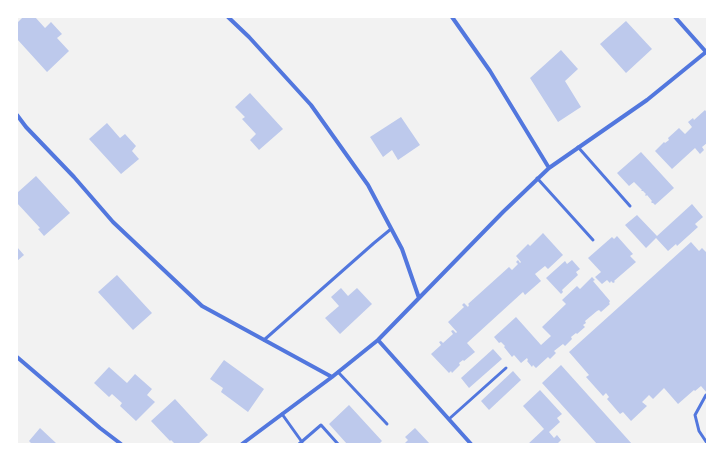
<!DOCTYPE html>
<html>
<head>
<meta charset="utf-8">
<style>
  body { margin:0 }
  #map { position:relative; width:724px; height:461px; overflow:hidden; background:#f2f2f2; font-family:Cabin,sans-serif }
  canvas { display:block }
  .frame { position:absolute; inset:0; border:18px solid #fff; pointer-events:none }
</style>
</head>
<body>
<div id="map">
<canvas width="724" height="461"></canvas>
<div class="frame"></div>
</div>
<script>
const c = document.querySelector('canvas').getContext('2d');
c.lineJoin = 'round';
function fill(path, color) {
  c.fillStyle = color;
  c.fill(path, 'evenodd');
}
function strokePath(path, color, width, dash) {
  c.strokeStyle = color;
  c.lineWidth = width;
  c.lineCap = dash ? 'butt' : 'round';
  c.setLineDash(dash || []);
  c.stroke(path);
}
fill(new Path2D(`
  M23,17H35L45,28L51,22L62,34L57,38L69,51L47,72L17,39V23Z
  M626,21L652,49L626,73L600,44Z
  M561,50L578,69L565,81L581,107L558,122L530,78Z
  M250,93L283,129L259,150L250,140L256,134L242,119L245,117L235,107Z
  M705,110L707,113V143L702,147L704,150L700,154L695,148L672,169L655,151L664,142L665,143L669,140L668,138L679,128L685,134L692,127L688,122L693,118L694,120Z
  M401,117L420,145L398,160L392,150L383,157L370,137Z
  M107,123L120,138L125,134L136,146L132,151L139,159L121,174L89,139Z
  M641,152L674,188L655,205L653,203H652L651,202L652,201L647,195L646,196L645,195L646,194L643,191H642L641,190H642L634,182L629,186L617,173Z
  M36,176L70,213L44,236L38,229L40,228L17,203V193Z
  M692,204L703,217L695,224L698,227L677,246L676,244L668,251L656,238L646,248L625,225L637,215L657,236Z
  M543,233L563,255L548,269L545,266L535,274L541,281L525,295L523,292L467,343L475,352L464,361L463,360L459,363L460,365L452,373L451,371L449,373L431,354L441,345L439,342L441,341L443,343L453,334L451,331L453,330L456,333L457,332L448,322L464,307L462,305L464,303L468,307L469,305L468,304L509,267L512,270L518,264L516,262L518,260L520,263L521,262L516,256L528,244L530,246Z
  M617,236L633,254L630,256L636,262L614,281L615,282L613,283L611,281L610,283L607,280L602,284L595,277L601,272L588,258L612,237L614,239Z
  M691,242L699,251L702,248L707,253V393L701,386L695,391L694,390L678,404L664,388L653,399L649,395L642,402L647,406L631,421L623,412L620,414L607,399L609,397L606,393L603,396L586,377L589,375L569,352Z
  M17,247L24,255L17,261Z
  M572,260L580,269L576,272L578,275L562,290L563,292L561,294L546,278L565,261L567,264Z
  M117,275L152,313L133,330L98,292Z
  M592,277L595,280L593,281L610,301L609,303L610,304L601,312L599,310L597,311L585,321L586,323L583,325L585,327L577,334L576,333L571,337L572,339L565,346L563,344L554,351L556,353L550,359L548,357L536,368L533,365L532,367L527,361L528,360L527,358L521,363L514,355L512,357L504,347L505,346L501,342L499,343L494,337L516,317L541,345L551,336L542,327L566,304L562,300L577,286L580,289Z
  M341,288L348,296L357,288L372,304L340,334L325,318L339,306L331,297Z
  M493,349L502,359L469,388L461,378Z
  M224,360L264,389L248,412L221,392L223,388L210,379Z
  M561,365L632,444H597L542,383Z
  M109,367L127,383L135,374L152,389L147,395L155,402L136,421L120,406L122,403L112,394L109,397L94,383Z
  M513,371L521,380L489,410L481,401Z
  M540,390L562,414L557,418L560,422L549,432L554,438L557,435L561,440L558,443L559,444H528L544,429L523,406Z
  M175,399L208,435L198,444H175L171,440L170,441L151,421Z
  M349,405L382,441L379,444H347L329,424Z
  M40,428L57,444H32L29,441Z
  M415,428L430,444H404L408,440L405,437Z`), '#bdc9ec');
strokePath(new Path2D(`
  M578,147L630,206
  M537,178L593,240
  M264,340L374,243L391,229
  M338,372L387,424
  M706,395L695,415L699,431L707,443
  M282,414L302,442
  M449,419L506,368
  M299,444L321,425L338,444`), '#5277de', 3);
strokePath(new Path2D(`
  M228,17L249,37L311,105L368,185L402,249L419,298
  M452,17L490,71L549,168
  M675,17L707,53
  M17,115L26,127L74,177L113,222L202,306L332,377
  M378,340L471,444
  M17,357L100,428L121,444
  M242,444L332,377L378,340L503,212L549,168L647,100L706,52`), '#5277de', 4);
</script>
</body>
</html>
